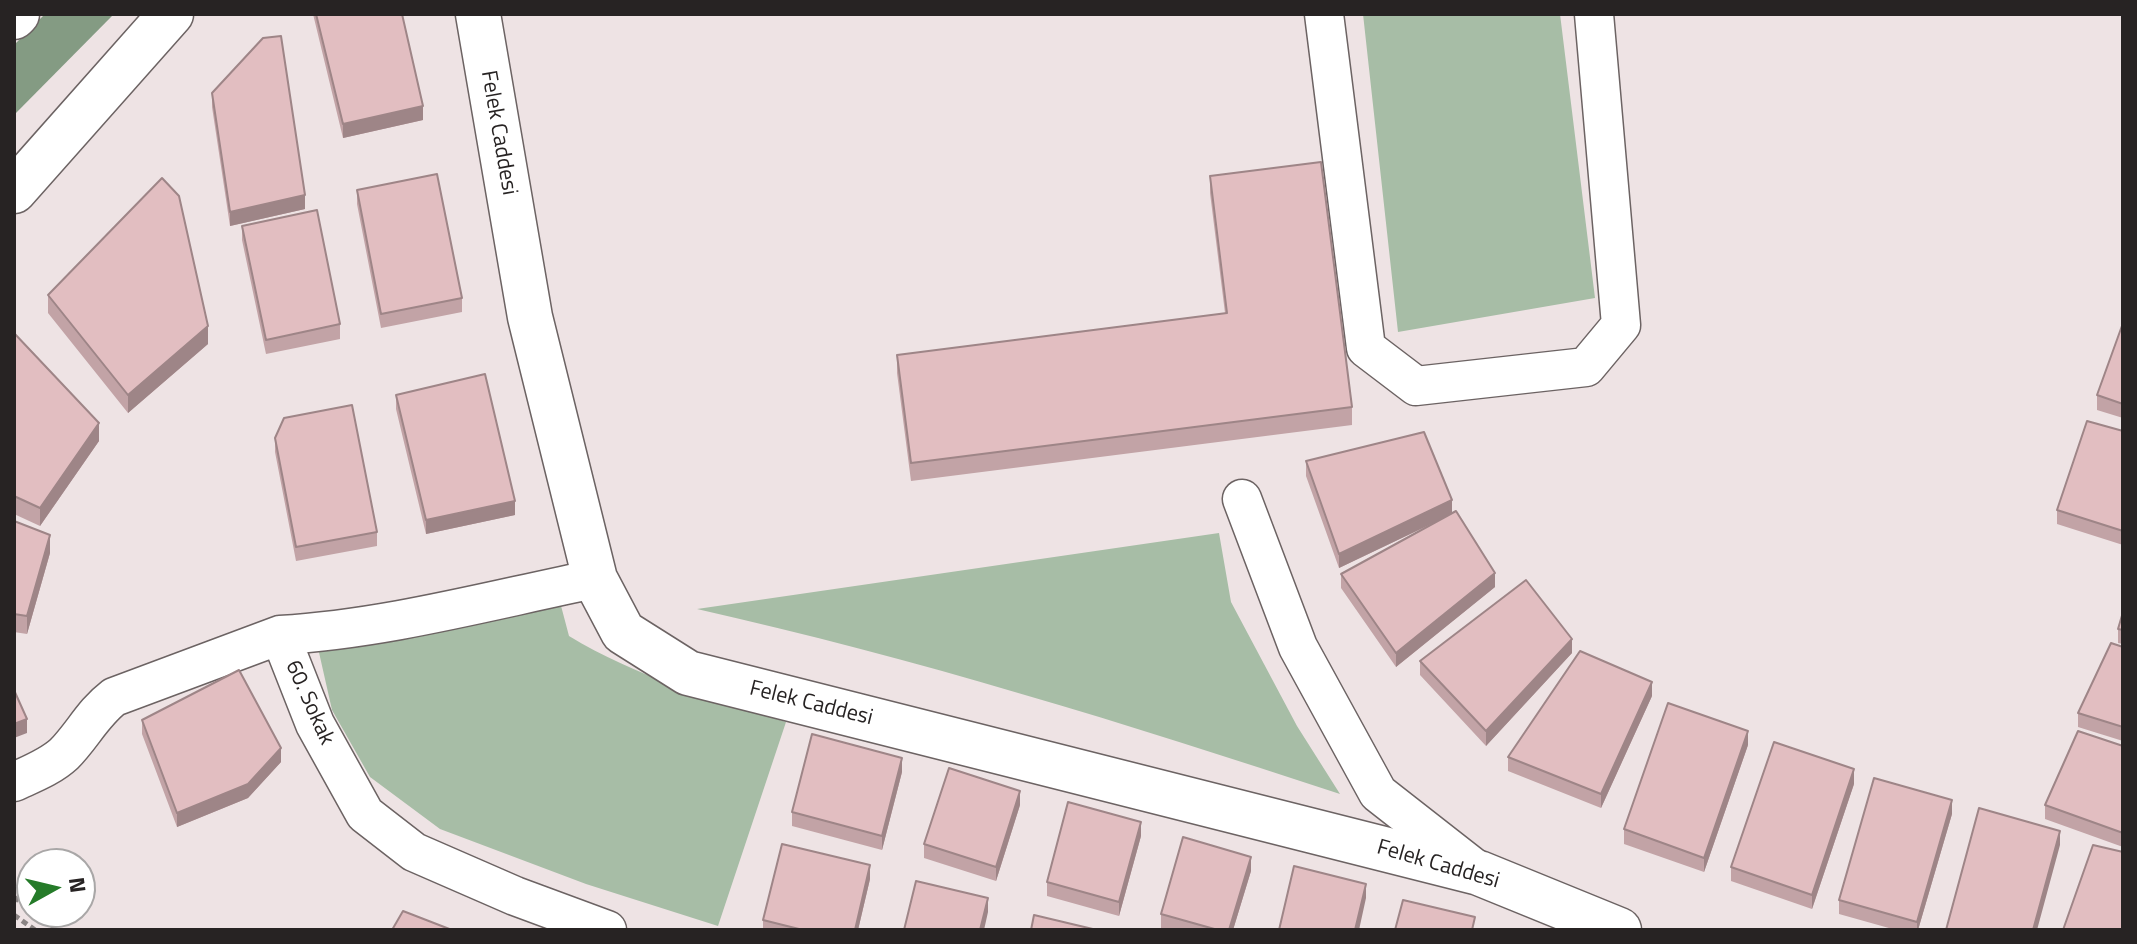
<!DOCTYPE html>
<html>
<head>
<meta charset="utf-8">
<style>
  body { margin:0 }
  #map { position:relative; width:2137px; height:944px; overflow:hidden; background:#eee3e4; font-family:"Titillium Web",sans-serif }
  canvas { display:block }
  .frame { position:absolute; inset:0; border:16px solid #272323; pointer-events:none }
  .north { position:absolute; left:16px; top:848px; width:80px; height:80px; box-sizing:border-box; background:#fff; border:2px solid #a9a7a7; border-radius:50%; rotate:82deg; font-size:22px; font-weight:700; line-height:32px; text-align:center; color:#272323 }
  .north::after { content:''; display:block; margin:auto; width:28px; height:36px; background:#257b29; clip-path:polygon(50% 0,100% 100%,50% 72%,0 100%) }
</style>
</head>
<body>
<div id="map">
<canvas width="2137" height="944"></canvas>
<div class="frame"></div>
<div class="north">N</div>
</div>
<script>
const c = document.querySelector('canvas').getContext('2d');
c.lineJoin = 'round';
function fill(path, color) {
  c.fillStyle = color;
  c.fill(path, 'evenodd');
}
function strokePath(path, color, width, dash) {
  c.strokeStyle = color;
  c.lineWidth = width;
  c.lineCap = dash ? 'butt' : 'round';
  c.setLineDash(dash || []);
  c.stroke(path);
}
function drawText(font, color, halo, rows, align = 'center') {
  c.font = font + ' "Titillium Web",sans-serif';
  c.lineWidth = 6;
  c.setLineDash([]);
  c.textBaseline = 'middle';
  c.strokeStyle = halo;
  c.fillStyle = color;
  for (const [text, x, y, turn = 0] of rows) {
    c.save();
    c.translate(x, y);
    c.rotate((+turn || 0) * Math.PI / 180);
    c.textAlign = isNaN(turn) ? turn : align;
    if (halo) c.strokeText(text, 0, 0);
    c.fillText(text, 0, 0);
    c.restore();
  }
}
fill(new Path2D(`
  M1363,14H1560L1595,298L1398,332Z
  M1219,533L1231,602L1297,726L1340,794C1128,724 915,658 697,609Z
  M560,602L569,636C636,677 712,698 786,722L718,926L586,884L440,829L370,777L332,710L318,648Z`), '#a7bda6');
fill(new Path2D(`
  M45,14H114L14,115V45Z`), '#849b83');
const street = new Path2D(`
  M1324,14L1366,348L1416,386L1586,367L1621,325L1594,14
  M1242,499L1298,647L1378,793L1479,872
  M595,579C491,600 386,629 280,635L315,724L365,814L414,852L515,896L607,930
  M14,782C31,774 50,767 64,754C82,736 93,713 114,697L280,635`);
const secondary = new Path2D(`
  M478,14L530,317L595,579L623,632L688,673L1479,873L1619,930
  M14,17L17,14
  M14,191L171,14`);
strokePath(street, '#6c6363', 41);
strokePath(secondary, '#6c6363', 47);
strokePath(new Path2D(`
  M14,897L32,911
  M34,912L58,930
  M14,915L35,930`), '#8a8383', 5, [6, 4]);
strokePath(street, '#fff', 38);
strokePath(secondary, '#fff', 44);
fill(new Path2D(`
  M313,14H402L423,120L343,138Z
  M212,93L305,209L230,226L212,107Z
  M1210,176L1352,407V425L911,481L897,373V355L1225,313L1210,193Z
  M357,190L462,298V312L381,328L357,204Z
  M242,226L340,324V339L266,354L242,240Z
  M48,295L208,344L128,413L48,313Z
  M2123,323V418L2097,410V395Z
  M14,333L99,441L40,526L14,514Z
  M396,395L515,515L426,534L396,409Z
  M2123,431V545L2057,524V510Z
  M275,438L377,532V546L296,561L275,452Z
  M1306,461L1452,514L1495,587L1396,667L1341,588V574L1442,519L1339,568L1306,476Z
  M14,521L50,553L27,634L14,632Z
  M2123,612V644L2118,643V629Z
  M2123,647V741L2078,727V713Z
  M1572,653L1486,746L1420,675V661Z
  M1652,696L1601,808L1508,771V757Z
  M142,720L281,762L248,798L177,827L142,734Z
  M1748,745L1704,872L1624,844V829Z
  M2123,746V847L2045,819V805Z
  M902,772L882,850L792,826V812Z
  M1854,784L1812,909L1731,881V867Z
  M1020,805L996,881L924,858V844Z
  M1952,814L1918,930H1896L1839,914V900Z
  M1141,836L1119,916L1047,896V882Z
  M1251,871L1233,930H1169L1161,928V914Z
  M870,879L858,930H763V920Z`), '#c2a3a6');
fill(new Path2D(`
  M423,106V120L343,138V124Z
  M305,195V209L230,226V212Z
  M208,326V344L128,413V395Z
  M99,423V441L40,526V508Z
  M1452,500V514L1339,568V554Z
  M515,501V515L426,534V520Z
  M50,535V553L27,634V616Z
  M1495,573V587L1396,667V653Z
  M1572,639V653L1486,746V731Z
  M1652,682V696L1601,808V794Z
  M27,719V733L14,738V724Z
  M1748,731V745L1704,872V858Z
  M281,748V762L248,798L177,827V813Z
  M902,758V772L882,850V836Z
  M1854,769V784L1812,909V895Z
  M1020,791V805L996,881V867Z
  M1952,800V814L1918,930H1917V922Z
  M1141,822V836L1119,916V902Z
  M2060,831V845L2037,930H2033Z
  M1251,857V871L1233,930H1229Z
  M870,865V879L858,930H855Z
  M1366,884V898L1359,930H1355Z
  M988,898V912L984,930H980Z`), '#9e8587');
const building = new Path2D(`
  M316,14H402L423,106L343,124Z
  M281,36L305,195L230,212L212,93L263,38Z
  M1321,162L1352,407L911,463L897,355L1227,313L1210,176Z
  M437,174L462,298L381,314L357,190Z
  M162,178L179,196L208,326L128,395L48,295Z
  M317,210L340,324L266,340L242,226Z
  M2123,323V404L2097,395Z
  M14,333L99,423L40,508L14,496Z
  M485,374L515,501L426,520L396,395Z
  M352,405L377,532L296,547L275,438L284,418Z
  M2087,421L2123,431V531L2057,510Z
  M1424,432L1452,500L1339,554L1306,461Z
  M1456,511L1495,573L1396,653L1341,574Z
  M14,521L50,535L27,616L14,614Z
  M1526,580L1572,639L1486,731L1420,661Z
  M2123,612V630L2118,629Z
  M2111,643L2123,647V727L2078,713Z
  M1580,651L1652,682L1601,794L1508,757Z
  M239,670L281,748L248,784L177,813L142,720Z
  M14,690L27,719L14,724Z
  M1668,703L1748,731L1704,858L1624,829Z
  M2078,731L2123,746V833L2045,805Z
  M812,734L902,758L882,836L792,812Z
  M1774,742L1854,769L1812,895L1731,867Z
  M949,768L1020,791L996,867L924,844Z
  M1874,778L1952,800L1917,922L1839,900Z
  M1068,802L1141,822L1119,902L1047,882Z
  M1979,808L2060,831L2033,930H1946Z
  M1183,837L1251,857L1229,930H1218L1161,914Z
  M782,844L870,865L855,930H803L763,920Z
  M2093,845L2123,852V930H2063Z
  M1294,866L1366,884L1355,930H1279Z
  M916,881L988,898L980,930H904Z
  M1403,900L1475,917L1472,930H1395Z
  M403,911L452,930H392Z
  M1034,915L1097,930H1031Z`);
fill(building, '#e2bec1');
strokePath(building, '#9e8587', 2);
drawText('22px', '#272323', '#fff', [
  ["Felek Caddesi",498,133,80],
  ["60. Sokak",309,703,66],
  ["Felek Caddesi",811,704,14],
  ["Felek Caddesi",1438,865,16]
]);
</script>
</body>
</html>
